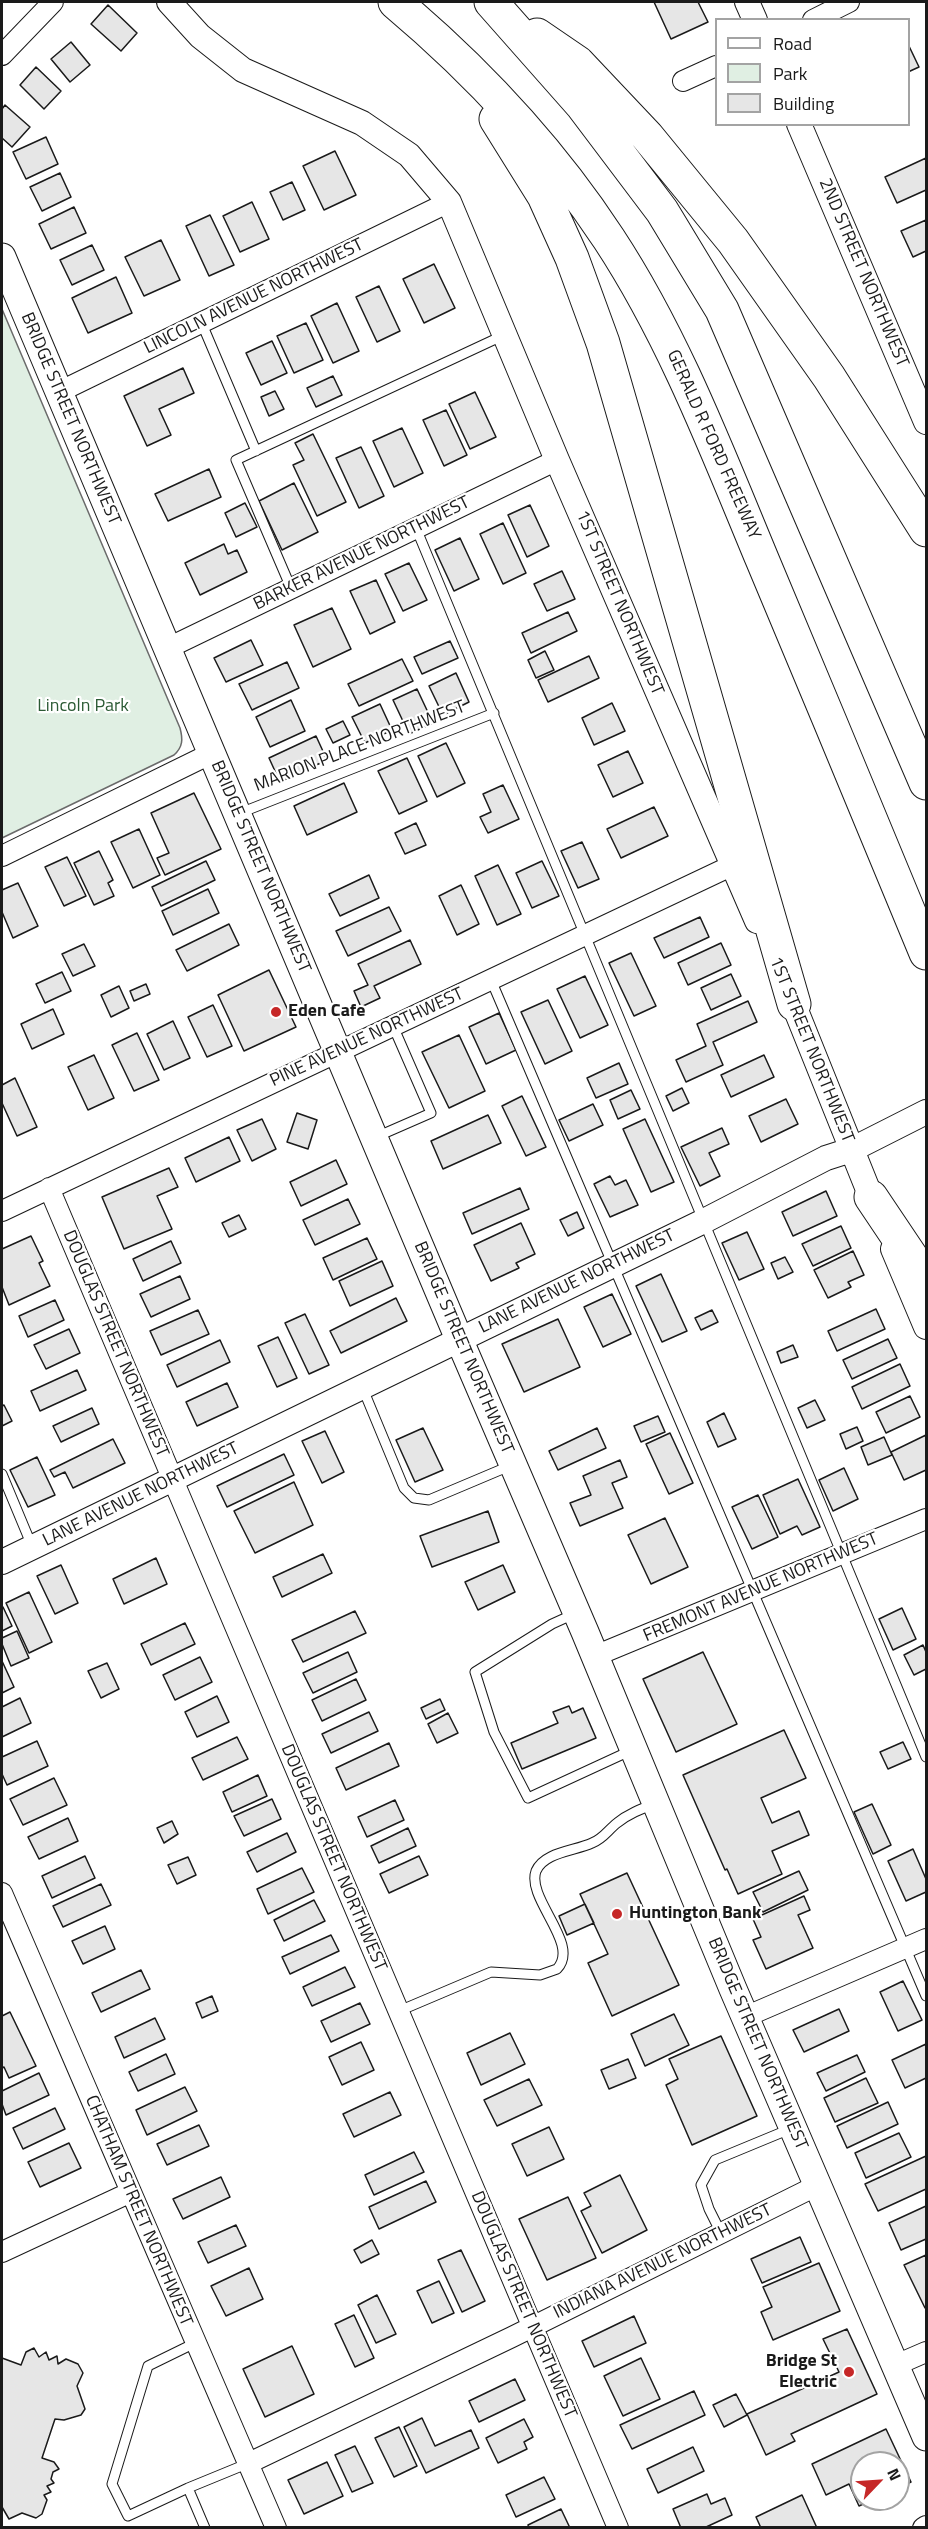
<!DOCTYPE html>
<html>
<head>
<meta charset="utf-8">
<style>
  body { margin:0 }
  #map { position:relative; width:928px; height:2529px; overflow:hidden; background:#fff; font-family:"Titillium Web",sans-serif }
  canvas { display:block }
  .frame { position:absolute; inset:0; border:3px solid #1a1a1a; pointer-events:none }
  .legend { position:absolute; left:715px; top:18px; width:195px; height:108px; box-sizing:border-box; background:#fff; border:2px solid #a3a3a3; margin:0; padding:8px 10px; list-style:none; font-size:18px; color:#1a1a1a }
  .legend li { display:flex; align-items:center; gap:12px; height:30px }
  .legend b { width:30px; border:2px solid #a3a3a3 }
  .north { position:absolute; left:850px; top:2451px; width:60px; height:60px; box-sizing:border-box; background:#fff; border:2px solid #a3a3a3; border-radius:50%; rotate:65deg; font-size:16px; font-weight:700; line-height:24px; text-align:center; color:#1a1a1a }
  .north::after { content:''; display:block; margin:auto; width:21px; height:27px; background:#c62828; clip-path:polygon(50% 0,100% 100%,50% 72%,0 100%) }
</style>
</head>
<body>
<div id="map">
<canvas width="928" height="2529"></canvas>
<div class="frame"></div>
<ul class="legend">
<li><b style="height:8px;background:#fff"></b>Road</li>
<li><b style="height:16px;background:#e0efe3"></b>Park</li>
<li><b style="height:16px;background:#e6e6e6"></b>Building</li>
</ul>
<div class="north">N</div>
</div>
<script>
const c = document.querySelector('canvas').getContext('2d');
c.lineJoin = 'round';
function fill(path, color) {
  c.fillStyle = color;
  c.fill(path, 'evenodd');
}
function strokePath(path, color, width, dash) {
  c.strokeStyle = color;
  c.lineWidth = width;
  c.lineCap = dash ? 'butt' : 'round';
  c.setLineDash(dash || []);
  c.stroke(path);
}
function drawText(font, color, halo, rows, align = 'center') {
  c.font = font + ' "Titillium Web",sans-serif';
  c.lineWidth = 4.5;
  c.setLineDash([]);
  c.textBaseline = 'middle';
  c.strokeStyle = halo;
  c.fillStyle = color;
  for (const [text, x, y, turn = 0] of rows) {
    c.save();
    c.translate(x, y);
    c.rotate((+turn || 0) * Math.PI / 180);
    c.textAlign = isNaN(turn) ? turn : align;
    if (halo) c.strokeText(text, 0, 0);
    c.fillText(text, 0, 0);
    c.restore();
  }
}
const green = new Path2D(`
  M2,309L180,728C183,739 183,747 174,755L2,838Z`);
fill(green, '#e0efe3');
strokePath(green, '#6a6a6a', 1.5);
const building = new Path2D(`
  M654,2H698L708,22L671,39Z
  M108,5L137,33L121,51L91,24Z
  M71,42L90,65L70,82L51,59Z
  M908,44L919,67L908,72Z
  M36,67L61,91L44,109L20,85Z
  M5,105L30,127L12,147L2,138V109Z
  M46,137L58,164L26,179L13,152Z
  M335,151L356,195L324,210L303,166Z
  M926,158V190L897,203L885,177Z
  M60,173L71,197L42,211L30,187Z
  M292,182L305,210L283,220L270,192Z
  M252,202L269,239L240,252L223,216Z
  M74,207L86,233L51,249L39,224Z
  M210,215L234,265L209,276L186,226Z
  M926,220V251L913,257L901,231Z
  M161,240L180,280L144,296L125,257Z
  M92,245L104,270L72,285L60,260Z
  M434,264L455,308L424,323L403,279Z
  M116,277L132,313L88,333L72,298Z
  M379,286L400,331L377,342L356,297Z
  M337,303L359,351L333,363L311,316Z
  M306,323L323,360L294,373L277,336Z
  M272,341L287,373L261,385L246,353Z
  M183,368L194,393L159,409L171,435L147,446L124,396Z
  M333,376L342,395L316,407L307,388Z
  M275,391L284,409L269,416L261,397Z
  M475,392L496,437L470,449L449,404Z
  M446,410L467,455L444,466L423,420Z
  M402,428L423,473L394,487L373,441Z
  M313,434L346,502L317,516L293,465L304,460L295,443Z
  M361,447L384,496L359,508L336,458Z
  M209,469L221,497L168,521L155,494Z
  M294,483L318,532L282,550L259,501Z
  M245,503L257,527L236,537L225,513Z
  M530,505L549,546L527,557L508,515Z
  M503,523L526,573L503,584L480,534Z
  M460,538L479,579L454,591L435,550Z
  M224,544L228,554L237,550L247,572L200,595L185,563Z
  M409,563L427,600L403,611L385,574Z
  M562,571L575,599L547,611L534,584Z
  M376,580L395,622L370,634L350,591Z
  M332,608L351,649L313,667L294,625Z
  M568,612L577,631L531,653L522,633Z
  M251,640L263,665L226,682L214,658Z
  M450,641L458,658L422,674L414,657Z
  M545,651L554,670L536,678L528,660Z
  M589,656L599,678L548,702L538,680Z
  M402,659L413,681L359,706L348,684Z
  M287,662L299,688L252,710L239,684Z
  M456,673L469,702L443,715L429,686Z
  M417,689L433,723L409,734L393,700Z
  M291,700L305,731L270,747L256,717Z
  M612,703L625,731L594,745L582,718Z
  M380,704L392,730L365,743L352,717Z
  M343,721L350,735L333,743L326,729Z
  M316,736L327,760L280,782L269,758Z
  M446,743L465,783L437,797L418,756Z
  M628,751L643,783L613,797L598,765Z
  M407,758L427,801L399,814L378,771Z
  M344,783L357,812L307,835L294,806Z
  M503,785L519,819L488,833L480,817L491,812L483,794Z
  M194,793L221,849L165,875L157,858L169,853L151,813Z
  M654,807L668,836L621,858L607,829Z
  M416,823L426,845L405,854L395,833Z
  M139,829L160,875L133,888L111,842Z
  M582,842L599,879L578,888L561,851Z
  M99,851L113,880L108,883L114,896L94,905L74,863Z
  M67,857L86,896L64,906L45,867Z
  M206,861L215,880L161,906L152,887Z
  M542,861L559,896L532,908L516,873Z
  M498,865L521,914L497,925L475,876Z
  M369,875L379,898L340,916L329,894Z
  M18,883L38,926L13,938L2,912V890Z
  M461,885L479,924L457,935L439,896Z
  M208,889L219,913L173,935L162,911Z
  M389,907L401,931L348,956L336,931Z
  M700,917L709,937L664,958L654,938Z
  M229,924L239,945L187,971L176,950Z
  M410,940L421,964L374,986L380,998L361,1007L354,991L368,985L358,964Z
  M721,943L731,965L688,985L678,963Z
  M84,944L95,966L73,976L62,954Z
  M631,953L656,1006L634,1016L609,963Z
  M269,970L296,1027L244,1051L218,995Z
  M62,972L71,991L45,1003L36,984Z
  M731,974L741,996L711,1010L701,988Z
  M585,976L608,1025L580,1038L557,989Z
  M146,984L150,994L134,1001L130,991Z
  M119,986L129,1008L111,1017L101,995Z
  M548,1000L572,1051L545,1064L521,1012Z
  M748,1001L757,1022L713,1042L723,1065L686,1082L676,1060L706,1046L697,1024Z
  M213,1005L232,1046L207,1057L188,1017Z
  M53,1009L64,1034L32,1049L21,1024Z
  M499,1013L516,1050L486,1064L469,1027Z
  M173,1021L190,1058L164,1070L147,1034Z
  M137,1033L159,1080L134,1091L112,1045Z
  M459,1035L485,1091L449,1108L422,1052Z
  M94,1055L114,1098L88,1110L68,1067Z
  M764,1055L774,1077L731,1097L721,1075Z
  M619,1063L628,1084L596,1098L587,1078Z
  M15,1078L37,1127L17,1136L2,1103V1085Z
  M682,1088L689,1103L673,1111L666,1096Z
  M631,1090L640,1109L618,1119L610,1100Z
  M522,1096L546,1147L526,1156L502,1106Z
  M786,1099L798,1124L761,1142L749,1116Z
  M593,1104L603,1125L569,1141L559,1120Z
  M297,1113L317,1120L308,1149L287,1142Z
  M488,1115L501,1143L443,1169L431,1141Z
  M262,1119L276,1149L252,1161L237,1130Z
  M645,1119L674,1182L651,1192L623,1129Z
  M722,1128L729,1144L709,1153L720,1176L700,1186L681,1147Z
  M229,1137L240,1161L196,1182L185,1158Z
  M336,1160L347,1184L301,1206L290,1182Z
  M169,1168L178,1187L157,1196L172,1229L124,1249L102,1197Z
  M610,1176L615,1185L626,1180L638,1205L610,1217L594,1184Z
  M520,1188L529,1209L472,1234L463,1213Z
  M826,1191L837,1216L793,1236L782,1212Z
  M348,1199L360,1224L315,1245L303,1220Z
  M577,1212L584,1228L568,1236L560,1220Z
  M239,1215L246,1229L229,1237L222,1223Z
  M521,1223L535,1254L516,1263L519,1268L491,1281L474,1245Z
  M841,1226L851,1248L813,1266L802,1244Z
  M747,1232L764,1269L739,1280L722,1243Z
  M31,1236L43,1261L39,1263L50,1286L9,1305L2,1287V1249Z
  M367,1238L377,1259L333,1280L323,1258Z
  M171,1241L181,1263L143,1281L133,1259Z
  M853,1251L864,1275L848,1282L851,1287L828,1298L814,1270Z
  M785,1257L793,1272L778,1279L771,1263Z
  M382,1261L393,1286L350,1306L339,1281Z
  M661,1274L687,1331L662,1342L636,1286Z
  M180,1276L190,1299L151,1317L140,1294Z
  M612,1294L631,1334L603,1347L584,1307Z
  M396,1298L407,1321L341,1353L330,1331Z
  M55,1300L64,1320L28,1337L19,1316Z
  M876,1309L885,1329L837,1351L828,1331Z
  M198,1310L209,1334L161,1355L150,1331Z
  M712,1310L718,1322L701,1330L695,1318Z
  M305,1314L329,1365L309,1374L285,1323Z
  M558,1319L580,1367L524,1392L502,1344Z
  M69,1329L80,1353L46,1369L34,1345Z
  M278,1337L297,1378L277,1387L258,1346Z
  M888,1339L897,1358L852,1379L843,1360Z
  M220,1340L230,1362L177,1387L167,1365Z
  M793,1345L798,1357L781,1363L777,1352Z
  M900,1364L910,1386L862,1409L852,1387Z
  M77,1370L86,1390L40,1411L31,1391Z
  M227,1383L238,1407L197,1426L186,1402Z
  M910,1396L920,1417L886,1433L876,1412Z
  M815,1400L825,1420L807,1428L798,1408Z
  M4,1405L12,1421L2,1426V1406Z
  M92,1408L99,1424L61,1442L53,1426Z
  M724,1413L736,1439L718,1447L707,1422Z
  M658,1416L665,1432L641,1442L634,1426Z
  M857,1427L863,1441L846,1449L840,1434Z
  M423,1428L443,1470L415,1482L396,1440Z
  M597,1428L606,1448L558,1470L549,1451Z
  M325,1431L344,1472L322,1483L302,1441Z
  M670,1433L693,1483L669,1494L646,1444Z
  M926,1435V1470L904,1480L891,1452Z
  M884,1437L892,1455L868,1465L861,1447Z
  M113,1439L125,1463L73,1488L65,1472L54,1477L50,1470Z
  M284,1454L294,1475L227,1507L217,1486Z
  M37,1457L55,1495L28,1507L10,1470Z
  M620,1460L627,1477L612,1483L623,1508L580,1526L570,1503L591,1495L583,1476Z
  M844,1468L858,1499L833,1511L819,1480Z
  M798,1479L820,1527L802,1535L797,1526L780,1534L763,1495Z
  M294,1482L313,1525L255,1553L234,1511Z
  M758,1495L778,1537L752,1549L732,1507Z
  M488,1511L499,1542L432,1567L420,1536Z
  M665,1518L688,1567L651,1584L628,1535Z
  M323,1554L332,1573L282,1597L273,1577Z
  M156,1558L167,1584L124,1604L113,1579Z
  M61,1565L78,1603L55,1614L37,1576Z
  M503,1565L515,1592L478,1610L465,1582Z
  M29,1592L52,1642L29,1653L6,1603Z
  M3,1607L12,1626L2,1631V1608Z
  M902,1608L916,1639L893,1650L879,1619Z
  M355,1611L366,1633L303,1662L292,1640Z
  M185,1623L195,1644L151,1665L141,1644Z
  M17,1631L29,1658L11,1666L2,1644V1638Z
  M923,1645L926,1652V1669L914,1675L904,1655Z
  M348,1652L357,1672L313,1693L303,1673Z
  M703,1652L737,1724L676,1752L643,1679Z
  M200,1657L212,1682L175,1700L163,1675Z
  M2,1661L14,1687L2,1693Z
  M107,1663L119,1689L101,1698L88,1671Z
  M356,1679L366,1700L322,1721L312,1700Z
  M217,1696L229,1722L197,1737L185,1712Z
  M20,1698L31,1723L2,1737V1707Z
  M440,1699L445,1710L426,1719L421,1708Z
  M569,1706L572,1713L583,1708L596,1738L522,1769L511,1743L558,1723L553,1712Z
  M369,1712L378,1731L331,1753L322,1734Z
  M448,1713L458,1733L437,1743L428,1724Z
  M784,1730L806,1778L761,1798L772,1823L799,1811L809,1835L772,1851L782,1874L738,1894L727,1869L725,1870L683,1775Z
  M237,1737L248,1759L203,1780L192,1758Z
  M37,1741L48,1766L7,1785L2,1774V1757Z
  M903,1742L911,1759L888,1769L880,1752Z
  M389,1743L399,1766L346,1790L336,1768Z
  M258,1775L267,1796L232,1812L223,1792Z
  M54,1778L67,1805L23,1825L10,1799Z
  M272,1799L281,1819L244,1836L234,1816Z
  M395,1800L404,1820L367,1837L358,1817Z
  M872,1804L891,1845L873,1854L854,1812Z
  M68,1818L78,1841L39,1859L28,1837Z
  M172,1821L178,1834L164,1843L157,1828Z
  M408,1828L416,1846L379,1863L371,1846Z
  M287,1833L296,1852L257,1872L247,1852Z
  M913,1849L926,1879V1892L906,1901L888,1861Z
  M85,1856L95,1878L52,1898L42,1876Z
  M419,1856L428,1875L389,1893L380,1874Z
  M188,1857L196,1875L177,1884L168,1865Z
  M302,1868L314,1892L268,1914L257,1889Z
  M799,1871L808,1890L763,1912L753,1892Z
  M627,1873L679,1985L612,2016L588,1963L608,1954L580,1894Z
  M101,1884L111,1905L63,1927L53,1906Z
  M804,1896L810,1910L798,1915L813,1948L766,1969L753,1940L761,1937L753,1919Z
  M314,1900L325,1921L284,1941L274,1920Z
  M585,1904L594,1923L567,1935L559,1916Z
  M105,1926L115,1949L83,1964L72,1941Z
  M331,1935L339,1951L290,1974L282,1957Z
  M345,1967L355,1987L312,2006L303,1987Z
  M141,1970L150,1989L101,2012L92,1993Z
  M903,1981L922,2020L898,2031L880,1992Z
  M212,1996L218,2011L202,2018L196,2003Z
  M360,2003L370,2024L331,2042L321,2021Z
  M839,2009L849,2031L804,2052L793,2030Z
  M10,2012L36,2066L9,2078L4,2067L2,2068V2016Z
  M674,2014L689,2045L645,2066L631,2034Z
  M155,2018L165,2039L124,2058L115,2037Z
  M510,2033L525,2064L481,2085L467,2053Z
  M721,2036L757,2116L692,2145L666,2085L678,2079L669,2059Z
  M361,2042L374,2070L342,2085L329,2057Z
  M926,2044V2078L905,2088L892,2060Z
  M166,2054L175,2074L138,2091L129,2072Z
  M857,2055L865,2072L826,2091L817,2073Z
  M628,2059L636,2078L609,2089L601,2070Z
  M39,2073L49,2095L6,2115L2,2104V2091Z
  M866,2078L878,2103L835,2122L824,2098Z
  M529,2079L542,2105L497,2126L484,2100Z
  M185,2087L197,2111L147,2135L136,2110Z
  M390,2092L401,2115L354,2137L343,2114Z
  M888,2102L898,2124L847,2148L837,2126Z
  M55,2108L65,2129L23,2149L13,2128Z
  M199,2125L209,2146L167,2165L157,2144Z
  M549,2127L564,2159L527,2176L512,2144Z
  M899,2133L911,2157L866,2178L855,2153Z
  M69,2143L81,2168L40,2187L28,2162Z
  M414,2152L424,2172L374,2195L365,2175Z
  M926,2156V2189L878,2211L865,2184Z
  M620,2175L647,2230L602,2253L581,2211L591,2206L584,2193Z
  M221,2177L230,2197L183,2219L173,2199Z
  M426,2181L436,2202L379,2229L369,2207Z
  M568,2197L596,2258L547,2280L519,2219Z
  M926,2206V2239L901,2250L889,2223Z
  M236,2225L246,2246L208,2263L198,2242Z
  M800,2237L811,2262L762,2283L751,2259Z
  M372,2240L379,2254L361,2263L354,2250Z
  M461,2250L485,2301L462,2312L438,2260Z
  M926,2255V2308H925L904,2265Z
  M819,2263L840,2311L773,2340L761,2312L772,2307L763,2287Z
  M249,2268L263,2299L226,2316L211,2286Z
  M439,2281L454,2313L432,2323L417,2291Z
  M377,2295L396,2334L376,2343L358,2305Z
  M354,2315L374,2358L355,2367L335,2324Z
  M634,2316L646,2343L594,2367L582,2341Z
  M847,2329L877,2394L791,2434L795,2441L766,2455L747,2414L839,2372L823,2339Z
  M292,2346L314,2394L265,2417L243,2369Z
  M34,2348L39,2357L46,2352L49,2360L57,2356L58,2364L66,2359L78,2364L83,2373L77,2386L85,2409L81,2415L64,2420L55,2419L42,2458L54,2462L59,2469L53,2472L51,2479L54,2483L47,2486L51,2492L44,2495L47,2500L42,2514L36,2518L22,2513L9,2519L2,2507V2358L21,2365L26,2352Z
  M641,2358L660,2399L623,2416L604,2376Z
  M515,2379L525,2400L479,2422L469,2401Z
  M694,2391L705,2415L632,2449L620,2425Z
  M736,2394L747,2415L724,2427L713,2405Z
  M422,2418L435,2446L471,2430L479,2448L426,2473L404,2427Z
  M524,2419L533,2437L524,2442L527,2449L498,2463L486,2438Z
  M399,2427L417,2466L394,2477L375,2438Z
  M886,2429L911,2482L898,2488V2463H862V2499H874L859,2506L849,2484L826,2495L812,2464Z
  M355,2446L373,2483L352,2492L335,2455Z
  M693,2447L704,2471L658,2493L647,2469Z
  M327,2462L343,2496L304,2514L288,2480Z
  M544,2477L555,2499L516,2517L506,2495Z
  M707,2494L711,2504L725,2498L732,2515L704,2528H681L673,2509Z
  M802,2495L817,2528H761L756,2517Z
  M561,2509L570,2528H529L528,2525Z`);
fill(building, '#e6e6e6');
strokePath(building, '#1a1a1a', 1.5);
const service = new Path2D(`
  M202,324L256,451
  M416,528L926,1757
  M291,588L236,460L502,336
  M240,813L494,713
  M491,980L926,1996
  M376,1137L431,1113L393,1026
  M363,1389L404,1488L414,1498L429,1500L512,1465
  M2,1474L32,1546
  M574,1614L552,1624L475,1672L494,1732L528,1798L632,1750
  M399,2011L491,1972L540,1975L557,1969C581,1944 526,1899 536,1871C544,1852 575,1851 592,1843C603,1839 608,1830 617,1823C628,1814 641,1809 654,1804
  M721,2233L709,2209L701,2185L715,2160L790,2129
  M188,2488L128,2516L112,2484L148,2366L195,2343
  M205,2528L188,2488L249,2463`);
const minor = new Path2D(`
  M813,20L849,2
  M2,55L53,2
  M683,81L716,66
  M59,392L449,202
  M168,648L557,460
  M2,856L212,753
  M49,1188L618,2528
  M2,1211L733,865
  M595,1656L926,1519
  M2,1893L276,2528
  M745,2017L926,1939
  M2,2252L131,2192
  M896,2365L926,2352
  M249,2463L512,2337L818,2185
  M923,2528L926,2526`);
const tertiary = new Path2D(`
  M169,2L200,36L243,70L362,123L409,155L449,202L557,460L757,921
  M747,2L755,20
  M799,124L926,422
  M787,988L877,1212
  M893,1249L926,1327
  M2,1562L704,1221L826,1158L851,1150L926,1112`);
const secondary = new Path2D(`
  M2,257L459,1339L585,1632L733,1989L926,2437`);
const motorway = new Path2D(`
  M395,2C477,71 550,149 609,239C674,338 717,451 762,559C817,690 872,822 926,953
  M491,2L582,105L662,211L722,310L926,783
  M537,35L578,63L647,136L733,241L829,377L926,530
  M496,119L544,196L572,258L603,343L794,1004
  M871,1197L926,1279`);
strokePath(service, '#1a1a1a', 11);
strokePath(minor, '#1a1a1a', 22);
strokePath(tertiary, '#1a1a1a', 26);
strokePath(secondary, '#1a1a1a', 29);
strokePath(motorway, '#1a1a1a', 35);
strokePath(service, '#fff', 9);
strokePath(minor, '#fff', 20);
strokePath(tertiary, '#fff', 24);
strokePath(secondary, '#fff', 27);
strokePath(motorway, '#fff', 33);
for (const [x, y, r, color] of [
  [276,1012,6,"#c62828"],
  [617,1914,6,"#c62828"],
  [849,2372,6,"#c62828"]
]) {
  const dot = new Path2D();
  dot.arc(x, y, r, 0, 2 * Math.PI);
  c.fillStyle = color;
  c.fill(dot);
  strokePath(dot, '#fff', 2);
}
drawText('18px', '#1a1a1a', '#fff', [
  ["2ND STREET NORTHWEST",863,273,67],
  ["LINCOLN AVENUE NORTHWEST",254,297,-26],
  ["BRIDGE STREET NORTHWEST",70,419,67],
  ["GERALD R FORD FREEWAY",713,445,66],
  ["BARKER AVENUE NORTHWEST",362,554,-26],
  ["1ST STREET NORTHWEST",619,603,67],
  ["MARION PLACE NORTHWEST",360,747,-21],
  ["BRIDGE STREET NORTHWEST",260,867,67],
  ["PINE AVENUE NORTHWEST",367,1038,-25],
  ["1ST STREET NORTHWEST",811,1050,68],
  ["LANE AVENUE NORTHWEST",577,1282,-26],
  ["DOUGLAS STREET NORTHWEST",115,1344,67],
  ["BRIDGE STREET NORTHWEST",463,1348,67],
  ["LANE AVENUE NORTHWEST",141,1495,-26],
  ["FREMONT AVENUE NORTHWEST",761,1588,-23],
  ["DOUGLAS STREET NORTHWEST",333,1858,67],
  ["BRIDGE STREET NORTHWEST",757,2044,67],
  ["CHATHAM STREET NORTHWEST",138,2211,67],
  ["INDIANA AVENUE NORTHWEST",663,2262,-26],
  ["DOUGLAS STREET NORTHWEST",523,2305,67]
]);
drawText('18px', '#2b5a34', '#fff', [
  ["Lincoln Park",83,707]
]);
drawText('bold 18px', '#1a1a1a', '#fff', [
  ["Eden Cafe",288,1012],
  ["Huntington Bank",629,1914],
  ["Bridge St",837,2362,"right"],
  ["Electric",837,2383,"right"]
], 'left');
</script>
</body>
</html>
